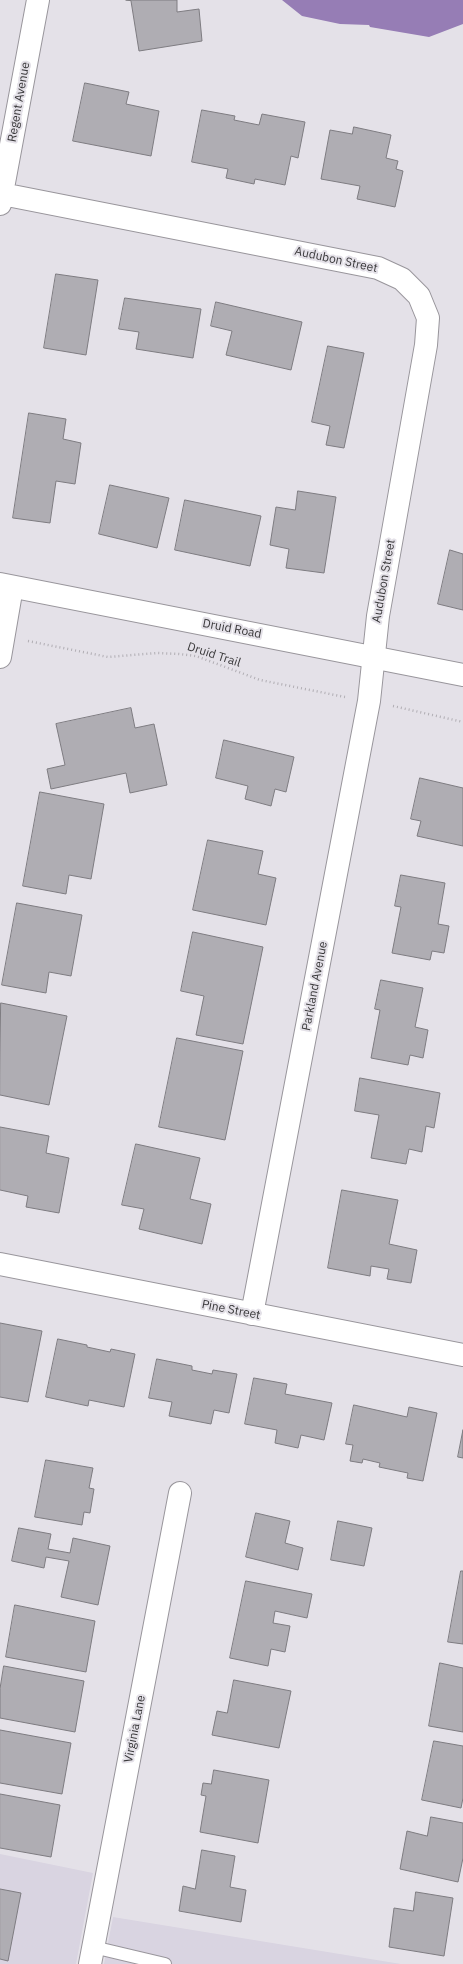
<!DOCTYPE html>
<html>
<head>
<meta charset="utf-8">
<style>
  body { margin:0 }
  canvas { display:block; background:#e4e1e8 }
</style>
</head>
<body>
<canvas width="463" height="1964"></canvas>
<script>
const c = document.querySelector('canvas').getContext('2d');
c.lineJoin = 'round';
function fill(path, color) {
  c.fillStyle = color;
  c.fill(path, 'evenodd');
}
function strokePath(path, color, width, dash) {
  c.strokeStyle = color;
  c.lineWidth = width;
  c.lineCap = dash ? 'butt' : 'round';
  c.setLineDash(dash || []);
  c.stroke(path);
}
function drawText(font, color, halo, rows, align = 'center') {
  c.font = font + ' "IBM Plex Sans",sans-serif';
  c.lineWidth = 4;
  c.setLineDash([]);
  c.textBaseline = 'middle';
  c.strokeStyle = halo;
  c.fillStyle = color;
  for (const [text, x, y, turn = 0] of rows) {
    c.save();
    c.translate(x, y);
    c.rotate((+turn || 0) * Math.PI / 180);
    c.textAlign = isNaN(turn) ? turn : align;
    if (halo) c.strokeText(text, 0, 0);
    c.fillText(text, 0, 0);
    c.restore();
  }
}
fill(new Path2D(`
  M0,1854L93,1873L76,1964H0Z
  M113,1917L401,1964H104Z`), '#d9d4e1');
fill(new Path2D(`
  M282,0H463V24L429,37L370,27L369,25L340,24L302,16Z`), '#967db5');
const building = new Path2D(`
  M126,0H177V12L199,9L202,41L139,51L131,1Z
  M85,83L129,92L126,104L159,111L151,156L73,141Z
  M202,110L235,116L234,120L259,125L262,114L305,122L298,158L291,156L285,185L255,179L254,184L226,178L228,169L192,162Z
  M354,127L391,135L386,158L398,161L396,169L403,171L395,207L357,199L360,186L321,179L330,130L352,134Z
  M56,274L98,280L86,355L44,348Z
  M125,298L201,309L193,358L136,349L139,332L119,329Z
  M216,302L302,322L291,370L226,355L232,331L211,326Z
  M328,346L364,353L344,448L326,445L330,426L312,422Z
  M29,413L66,419L63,439L81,443L75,484L56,481L50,523L13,518Z
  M110,485L169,498L157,548L99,534Z
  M298,491L336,497L324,573L286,568L289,549L270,545L276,507L295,510Z
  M185,500L261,516L250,566L175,550Z
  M450,550L463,554V610L438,604Z
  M131,708L135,728L154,724L167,785L130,793L126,773L51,789L47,769L65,765L56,724Z
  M224,740L294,757L286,792L275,789L271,806L245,799L248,786L216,778Z
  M420,778L463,788V846L417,836L421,821L411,819Z
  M40,792L104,804L91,879L69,875L66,894L23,886Z
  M208,840L263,851L258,874L276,878L266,925L193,910Z
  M401,875L445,883L438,924L449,926L444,953L432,951L430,960L392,953L401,907L395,906Z
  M17,903L82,915L71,976L49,972L46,993L2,985Z
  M193,932L263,947L243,1044L196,1035L204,996L181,991Z
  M381,980L423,988L415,1027L428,1030L423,1058L410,1055L408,1065L371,1058L380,1010L375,1009Z
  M1,1003L67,1016L49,1105L0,1095Z
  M177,1038L243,1051L225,1140L159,1127Z
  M360,1078L440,1093L434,1128L426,1126L422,1152L409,1149L406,1164L371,1158L379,1115L355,1111Z
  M0,1127L49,1136L46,1153L69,1158L59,1213L26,1207L28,1196L0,1190Z
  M136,1144L200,1158L190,1199L211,1204L202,1244L139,1229L144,1209L122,1205Z
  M342,1190L398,1200L389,1244L417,1250L411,1283L387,1279L389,1269L371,1266L370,1276L328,1268Z
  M0,1323L42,1331L28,1402L0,1397Z
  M58,1339L87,1345V1347L110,1352L111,1349L135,1354L124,1407L89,1400L88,1406L46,1397Z
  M157,1359L192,1366V1370L212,1374L213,1370L237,1374L229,1413L214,1410L211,1424L169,1416L172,1402L149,1398Z
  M254,1378L287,1384L285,1394L332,1403L324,1440L301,1435L298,1448L275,1443L277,1430L245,1424Z
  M354,1405L407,1417L409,1407L437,1413L423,1481L407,1478L408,1473L379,1467L380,1463L363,1459L362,1463L350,1461L353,1445L346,1444Z
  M463,1430V1458L458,1457Z
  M46,1460L93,1468L89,1488L94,1489L90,1513L84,1512L82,1525L35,1517Z
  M256,1513L290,1521L285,1543L303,1548L298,1570L246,1557Z
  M338,1521L372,1528L364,1566L331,1560Z
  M19,1528L51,1534L48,1549L70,1553L73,1538L110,1546L98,1605L61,1597L69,1561L46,1557L44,1568L12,1561Z
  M461,1571H463V1644L448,1642Z
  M246,1581L312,1594L307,1618L275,1611L273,1623L290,1626L285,1652L271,1649L268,1666L230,1658Z
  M15,1605L95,1621L86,1672L6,1657Z
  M440,1663L463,1668V1732L429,1726Z
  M4,1666L84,1681L75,1732L0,1718V1689Z
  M234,1680L291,1691L279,1748L212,1735L217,1711L227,1713Z
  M0,1730L71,1743L62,1794L0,1783Z
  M434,1741L463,1746V1798L461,1808L422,1800Z
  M214,1770L269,1780L258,1843L200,1832L206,1796L201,1795L203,1783L211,1784Z
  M0,1794L60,1805L51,1857L0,1848Z
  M431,1817L463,1823V1858L458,1882L400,1869L407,1831L427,1836Z
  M202,1850L235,1856L230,1887L246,1890L241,1922L179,1911L183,1886L195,1889Z
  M0,1889L21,1893L8,1961L0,1959Z
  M416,1892L453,1898L444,1956L389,1947L394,1908L413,1911Z`);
fill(building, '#afadb3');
strokePath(building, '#7e7c81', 1);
const lane = new Path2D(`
  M93,1947L165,1964`);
const street = new Path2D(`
  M2,194L378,268L402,279L419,296L428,318L426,345L378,616L369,701L252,1314
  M0,204L38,0
  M0,657L12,587
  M0,1264L463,1355
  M90,1964L180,1493`);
const secondary = new Path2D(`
  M0,584L463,675`);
strokePath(lane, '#99969c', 14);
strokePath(street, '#99969c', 24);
strokePath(secondary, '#99969c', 24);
strokePath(new Path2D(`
  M28,641L108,657L157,653L179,654L196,656L260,680L345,697
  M393,706L463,722`), '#b0adb3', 2.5, [1, 3]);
strokePath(lane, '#fff', 12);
strokePath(street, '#fff', 22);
strokePath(secondary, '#fff', 22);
drawText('12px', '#39383a', '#e4e1e8', [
  ["Regent Avenue",19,102,-80],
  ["Audubon Street",336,260,12],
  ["Audubon Street",384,581,-80],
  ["Druid Road",232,629,11],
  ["Druid Trail",214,655,18],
  ["Parkland Avenue",315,986,-79],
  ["Pine Street",231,1310,11],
  ["Virginia Lane",135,1729,-79]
]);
</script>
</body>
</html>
